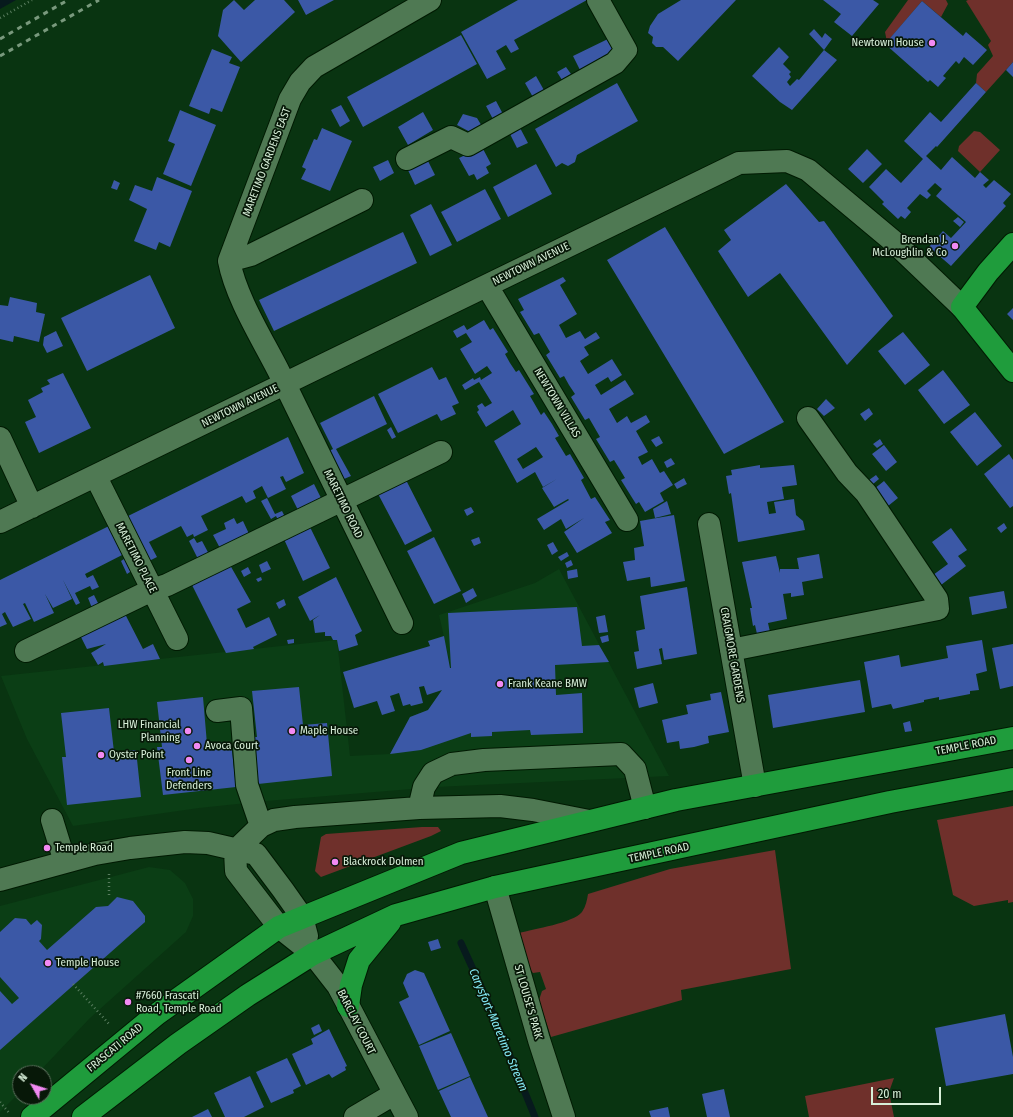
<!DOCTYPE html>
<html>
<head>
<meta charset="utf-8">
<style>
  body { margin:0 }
  #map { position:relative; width:1013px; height:1117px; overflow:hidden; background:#093411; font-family:"Fira Sans Condensed",sans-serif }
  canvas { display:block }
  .north { position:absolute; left:12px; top:1065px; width:40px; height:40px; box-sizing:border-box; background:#071808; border:1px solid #5a6e5b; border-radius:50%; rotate:309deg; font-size:11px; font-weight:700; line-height:16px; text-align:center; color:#d7eed8 }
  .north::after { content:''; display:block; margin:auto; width:14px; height:18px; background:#f28af3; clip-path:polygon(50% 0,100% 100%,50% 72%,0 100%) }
  .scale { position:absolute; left:871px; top:1087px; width:70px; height:18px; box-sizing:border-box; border:2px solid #d7eed8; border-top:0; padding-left:5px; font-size:12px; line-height:14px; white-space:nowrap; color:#d7eed8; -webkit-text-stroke:3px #071808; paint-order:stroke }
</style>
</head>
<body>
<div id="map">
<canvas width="1013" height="1117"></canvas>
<div class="north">N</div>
<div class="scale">20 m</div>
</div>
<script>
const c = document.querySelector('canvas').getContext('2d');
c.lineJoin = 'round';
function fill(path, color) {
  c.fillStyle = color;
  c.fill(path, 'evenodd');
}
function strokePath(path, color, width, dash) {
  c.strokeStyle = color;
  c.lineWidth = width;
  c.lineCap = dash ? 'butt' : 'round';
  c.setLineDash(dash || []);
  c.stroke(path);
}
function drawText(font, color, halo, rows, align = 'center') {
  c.font = font + ' "Fira Sans Condensed",sans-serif';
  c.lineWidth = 3.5;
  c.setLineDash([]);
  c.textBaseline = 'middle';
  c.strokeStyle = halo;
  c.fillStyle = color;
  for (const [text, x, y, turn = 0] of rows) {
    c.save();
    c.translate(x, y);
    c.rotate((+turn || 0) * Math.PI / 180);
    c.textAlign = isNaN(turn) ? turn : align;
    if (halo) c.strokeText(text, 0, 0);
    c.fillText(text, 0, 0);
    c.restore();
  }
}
fill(new Path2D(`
  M559,569L669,776L436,787L266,801L199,808L73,826L27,739L1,676L337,640L350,756L390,754L410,717L428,710L442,690L451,668L439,615L535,583Z
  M149,867L170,870L185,883L193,899V916L186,932L90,1018L38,1073H20V1092L0,1112V906Z`), '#0b3e15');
fill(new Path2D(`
  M908,0H946L948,4L941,17L922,1L887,42L885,32Z
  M968,0H1013V62L986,92L976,83L977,74L993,56L988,45L991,41L966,1Z
  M974,131L980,132L1000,150L980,172L958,151L959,146Z
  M1013,806V902L1008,903V900L974,906L953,895L937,820Z
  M422,827H438L441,831L431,836L321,877L315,871L321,837L326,834Z
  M775,850L791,969L681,990L682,1000L551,1037L539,1000L542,991L546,989L540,972L533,973L530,969L519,933C534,929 573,923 582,912C586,906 587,900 588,894L670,869Z
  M894,1078L889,1092L894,1117H809L805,1096Z`), '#6f302b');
fill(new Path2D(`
  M0,0H16L0,9Z`), '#071a1d');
strokePath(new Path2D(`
  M461,943L488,1002L535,1117`), '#071a1d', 7);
fill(new Path2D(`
  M234,0L244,10L255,0H284L295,12L241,62L218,36L223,10Z
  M298,0H334L306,15Z
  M518,0H587L514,40L519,49L511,53L506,45L496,51L506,69L487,79L461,32Z
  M681,0H736L678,61L663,47H656L652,43L653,37L648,33L650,26L658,14Z
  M823,0H873L879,4L852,36L834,22L841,14Z
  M922,1L963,36L966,32L987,50L973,65L964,57L959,64L956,61L943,76L946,78L938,87L930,80L928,82L885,44Z
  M814,29L822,38L825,33L832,39L824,50L809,34Z
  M461,35L477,64L363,127L347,97Z
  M612,37L616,45L612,55L581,72L573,56Z
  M779,47L789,57L783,64L791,72L789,74L791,77L787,82L790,86L797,79L799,80L824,50L837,60L792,110L780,102L752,76Z
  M212,49L232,57L229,63L240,67L222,112L211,108L209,114L189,106Z
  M1013,62V77L1006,70Z
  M566,67L571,74L562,80L557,72Z
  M536,76L545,92L534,99L525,83Z
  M617,83L638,121L577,155L575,162L568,166L562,163L556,167L535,129Z
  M976,83L986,92L937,147L936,146L926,156L941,170L952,157L975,178L980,172L989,180L983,185L986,188L994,180L1011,194L1003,203L1006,206L951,266L929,247L943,231L951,238L966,222L936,196L942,189L935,183L927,191L931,195L927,199L920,194L907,208L911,212L905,219L901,216L898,219L882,204L884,202L869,187L886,169L901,183L923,159L904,141L930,112L941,122Z
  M496,101L504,116L494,121L486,106Z
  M341,105L350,121L340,127L331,110Z
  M180,110L216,125L191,186L163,174L175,144L168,141Z
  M423,112L433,130L408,145L398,127Z
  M463,114L477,118L483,128L472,133L457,125Z
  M519,126L528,143L517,148L509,132Z
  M322,128L352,141L330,191L301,179L306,169L302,167L314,139L317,140Z
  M482,147L491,164L486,167L489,173L477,180L474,174L469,176L459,158Z
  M867,149L882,164L863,183L848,169Z
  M427,159L435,175L415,185L407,168Z
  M388,160L394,173L380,181L373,167Z
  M536,164L552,194L508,217L493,187Z
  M157,177L192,191L170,247L159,242L156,250L134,241L147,209L129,200L135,185L152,191Z
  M114,180L120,183L117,190L111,188Z
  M786,184L819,222L824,221L893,316L847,365L780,273L748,297L718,251L731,240L724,230Z
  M485,189L501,219L457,242L441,212Z
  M431,204L452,245L430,256L410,215Z
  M958,217L964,222L960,227L953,221Z
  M665,227L784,422L724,454L607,260Z
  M403,232L417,263L274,331L259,300Z
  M150,275L175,328L87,371L61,318Z
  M563,277L566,281L560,285L577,314L559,325L566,338L580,331L585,339L596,332L600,338L584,347L589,355L580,361L588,374L612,359L622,375L611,382L608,377L595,385L601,395L625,380L634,394L609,409L617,423L627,416L631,423L646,415L650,422L636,431L648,452L638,457L642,465L652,459L660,473L664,471L673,485L660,493L664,501L645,512L639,502L636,504L621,480L625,478L619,468L614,460L610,462L596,439L600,437L589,418L585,420L571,397L575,394L569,385L564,376L560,378L546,355L550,352L539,333L534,335L520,312L524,310L518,299Z
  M10,297L37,303L36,312L45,314L39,342L14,336L13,342L0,339V305L8,306Z
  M1013,308V320L1007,314Z
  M484,320L490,330L493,328L508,352L505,354L510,363L516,372L519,370L534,394L530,396L541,415L544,412L552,424L559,436L555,438L566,456L570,454L584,478L581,480L591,499L595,497L610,520L605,522L612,533L577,553L564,532L584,518L566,529L561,519L544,530L537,519L569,500L568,499L554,507L542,488L557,479L543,487L535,472L517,483L494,441L521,424L513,410L486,427L477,412L479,410L477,406L482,403L485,407L492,403L479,382L465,390L462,385L473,378L474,380L480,377L481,380L492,373L487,366L475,374L460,349L472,342L466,333L457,338L453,331L464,325L467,330ZM536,447L543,457L523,469L517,459Z
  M56,331L63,346L47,353L43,345L44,337Z
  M903,332L930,365L905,385L878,351Z
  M432,367L439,380L446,377L459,403L452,406L456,414L441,421L437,414L398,433L378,394Z
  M943,370L970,405L944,424L918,390Z
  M63,373L91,428L39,453L25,422L36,417L28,400L43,392L41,388L50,384L47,380Z
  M374,396L387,424L336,449L351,476L344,479L329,451L333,449L320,423Z
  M826,399L835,408L824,416L817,409Z
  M869,408L873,414L865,421L860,414Z
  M975,412L1002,446L977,466L950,432Z
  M391,427L396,437L392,439L387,430Z
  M659,436L663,443L656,447L651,440Z
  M288,437L304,473L286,482L283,476L280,477L286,489L268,498L262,486L253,491L256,498L246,503L242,496L201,516L208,530L194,537L193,534L187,537L181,526L149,542L157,557L149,561L126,517Z
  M880,439L883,444L877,448L873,444Z
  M884,445L897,462L886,471L872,454Z
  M1009,454L1013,460V506L1010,508L984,474Z
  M671,458L675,464L667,468L664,462Z
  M760,465V468L794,465L797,485L782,487L784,499L767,502L769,514L776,513L774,502L794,499L796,515L803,521L805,530L738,542L731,493L729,494L726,476L732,475L731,470Z
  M876,475L879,479L873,484L869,480Z
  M405,478L432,531L405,545L377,492Z
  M684,478L687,484L677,489L674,484Z
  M884,481L898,498L883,510L869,493Z
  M314,484L322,500L299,512L291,496Z
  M267,498L275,514L282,511L286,519L279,522L276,516L271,519L261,501Z
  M667,501L671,514L655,518L653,509Z
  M471,507L474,512L467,516L464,510Z
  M674,515L685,581L651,587L650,577L627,581L623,562L635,560L634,548L644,546L640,521Z
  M234,518L237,524L243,521L250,536L221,550L213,535L226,529L224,523Z
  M1004,523L1007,528L1001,533L997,528Z
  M111,525L126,553L85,574L87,578L93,575L99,587L92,590L90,586L75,593L80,603L76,605L63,580L72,599L53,608L45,594L54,613L34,622L25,603L23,604L31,619L13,627L5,612L2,614L7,624L0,627V580Z
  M309,525L330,568L303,581L283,537Z
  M951,528L967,550L958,556L966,566L941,585L933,575L948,564L932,542Z
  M434,537L461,591L434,604L407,551Z
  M479,537L481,543L474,546L471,540Z
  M194,538L197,543L202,541L210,556L199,561L189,541Z
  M553,542L558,551L552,555L547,545Z
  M567,552L569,556L561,561L558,557Z
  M819,554L823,578L802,582L804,595L791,597V593L783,594L787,619L768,623L770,632L757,634L755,625L753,626L750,608H752L742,562L776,556L780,573V569H799L797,558Z
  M127,557L133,570L127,574L121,561Z
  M571,560L573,565L567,568L565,563Z
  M267,561L271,569L262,573L259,565Z
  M230,565L251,602L237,609L246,628L269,617L277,635L253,647L254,649L226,653L192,585Z
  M248,567L251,573L244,577L241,571Z
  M577,569L578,577L568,579L567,571Z
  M261,577L262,580L258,582L256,579Z
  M336,577L362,631L355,635L358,645L339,651L337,640H333L331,636H325V632L315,633L313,620L320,615L310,621L298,597Z
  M687,587L697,654L664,660L662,648L659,649L662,664L637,669L634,652L639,651L636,631L645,629L640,596Z
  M473,588L477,596L466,603L462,594Z
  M1004,591L1007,608L972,615L969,597Z
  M94,595L99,605L92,608L88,598Z
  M284,599L286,605L279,609L276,603Z
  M577,607L582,646L599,645L609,662L555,665L556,695L582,693L583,733L531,735L530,730L492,732V736L471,737V733L421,750L390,754L410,717L428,710L442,690L427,695L424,686L419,687L423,703L411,706L410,704L403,706L399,693L390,696L395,711L382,715L377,701L354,708L343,672L430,646L428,641L444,636L450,668H451L448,613Z
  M124,612L143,649L153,644L160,659L104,666L103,662L98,665L91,653L106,644L87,649L80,635Z
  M605,615L608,632L599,633L596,617Z
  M608,635L609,641L602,643L600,637Z
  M294,639V643L288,644L287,640Z
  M982,640L987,671L976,674L979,690L970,691V694L939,700V697L924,700V702L893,709L891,704L872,708L864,662L899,655L901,667L948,658L946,646Z
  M1013,644V686L1000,689L992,648Z
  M860,680L865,712L773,728L768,695Z
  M653,683L658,703L639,708L634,688Z
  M299,687L303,725L327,723L332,776L258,784L253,737H257L252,691Z
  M721,692L729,732L708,736L709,743L694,747L680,749L679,741L667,743L662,720L688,714L686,705L711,700L710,694Z
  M203,697L207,744L231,742L236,787L163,795L157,747H162L157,702Z
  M109,708L114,752L136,750L141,797L67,805L62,757H66L61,713Z
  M910,721L912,731L905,732L903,723Z
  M117,897L133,901L145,916V922L0,1050V991L12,1004L19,998L0,977V932L15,918L26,919L31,925L37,920L42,925L41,939L39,941L47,950L96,907L108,906Z
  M438,939L441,948L431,951L428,942Z
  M415,970L424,973L450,1031L419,1045L399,1002L409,997L403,983L407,974Z
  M1005,1014L1013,1057V1074L946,1086L935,1028Z
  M319,1024L322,1031L314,1035L311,1028Z
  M329,1029L347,1066L345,1067L346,1070L332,1078L329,1074L306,1085L292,1054L313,1044L311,1039Z
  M451,1033L470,1076L438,1090L419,1046Z
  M287,1058L301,1086L293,1090L294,1093L271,1103L256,1072Z
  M250,1076L264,1107L244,1117H225L214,1093Z
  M470,1077L488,1117H451L439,1091Z
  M724,1089L730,1117H707L702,1094Z
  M668,1107L670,1117H651L649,1111Z
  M208,1109L212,1117H192Z`), '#3b58a6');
const minor = new Path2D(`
  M407,159L451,137L468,145L615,63L626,50L598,0
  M229,261L251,255L362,200
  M487,286L627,520
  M0,438L32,507
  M96,477L177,639
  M0,522L739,163L787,161L808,170L893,241L962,307
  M709,524L755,786
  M402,623L280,374C263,340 236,298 229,261L290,99L300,82L314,67L430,0
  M731,650L938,609L937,599L866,493L847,473L808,418
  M26,651L152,590L167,585L441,452
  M217,711L241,708L247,785L261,826
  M419,808L424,787L433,773L452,764L484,760L621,754L635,769L645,808
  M52,820L65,862
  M0,880L95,854L130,848L185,842L208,843L256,854L283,890L302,917L307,936
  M495,887L539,1040L564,1117
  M355,1117L394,1094
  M407,1117L338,986L313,954L279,927L236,871L235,851L261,826L274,820L295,817L419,808L500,806L533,810L589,821`);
const highway = new Path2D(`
  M1013,244L988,272L962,307L1013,371
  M348,1006L351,985L359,960L390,922
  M32,1117L157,1014L279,927L461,853L676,800L1013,738
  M83,1117L178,1044L248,995L313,954L396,915L495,887L890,802L1013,779`);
strokePath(minor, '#001a02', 24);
strokePath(highway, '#001a02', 24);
strokePath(new Path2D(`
  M0,18L32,0
  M109,895V874
  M73,984L109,1024
  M0,1102L10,1114`), '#597d5f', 2.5, [1, 3]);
strokePath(minor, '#4f7953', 22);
strokePath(highway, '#1f9c3c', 22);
strokePath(new Path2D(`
  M0,39L68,0
  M0,56L99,0`), '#79997d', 3, [5, 5]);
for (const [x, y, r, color] of [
  [932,43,4,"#f28af3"],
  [955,246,4,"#f28af3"],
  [500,684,4,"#f28af3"],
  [188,731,4,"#f28af3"],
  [292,731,4,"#f28af3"],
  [197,746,4,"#f28af3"],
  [101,755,4,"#f28af3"],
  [189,760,4,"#f28af3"],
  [47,848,4,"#f28af3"],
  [335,862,4,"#f28af3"],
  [48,963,4,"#f28af3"],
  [128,1002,4,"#f28af3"]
]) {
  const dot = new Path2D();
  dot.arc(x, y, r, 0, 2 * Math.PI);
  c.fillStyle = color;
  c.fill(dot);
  strokePath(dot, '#071808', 1.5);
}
drawText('11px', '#d7eed8', '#071808', [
  ["Newtown House",924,43,"right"],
  ["Brendan J.",947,240,"right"],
  ["McLoughlin & Co",947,253,"right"],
  ["Frank Keane BMW",508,684],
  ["LHW Financial",180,725,"right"],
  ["Planning",180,738,"right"],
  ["Maple House",300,731],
  ["Avoca Court",205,746],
  ["Oyster Point",109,755],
  ["Front Line",189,773,"center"],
  ["Defenders",189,786,"center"],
  ["Temple Road",55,848],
  ["Blackrock Dolmen",343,862],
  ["Temple House",56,963],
  ["#7660 Frascati",136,996],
  ["Road, Temple Road",136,1009]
], 'left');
drawText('11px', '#d7eed8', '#071808', [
  ["MARETIMO GARDENS EAST",267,162,-69],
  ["NEWTOWN AVENUE",531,264,-26],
  ["NEWTOWN VILLAS",557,403,59],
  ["NEWTOWN AVENUE",240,406,-26],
  ["MARETIMO ROAD",343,504,64],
  ["MARETIMO PLACE",136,558,63],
  ["CRAIGMORE GARDENS",732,655,80],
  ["TEMPLE ROAD",966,746,-11],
  ["TEMPLE ROAD",659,853,-12],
  ["ST LOUISE'S PARK",528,1002,74],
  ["BARCLAY COURT",356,1022,63],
  ["FRASCATI ROAD",115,1048,-40]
]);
drawText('italic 12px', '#84eaf7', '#071808', [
  ["Carysfort-Maretimo Stream",498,1030,67]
]);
</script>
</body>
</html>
